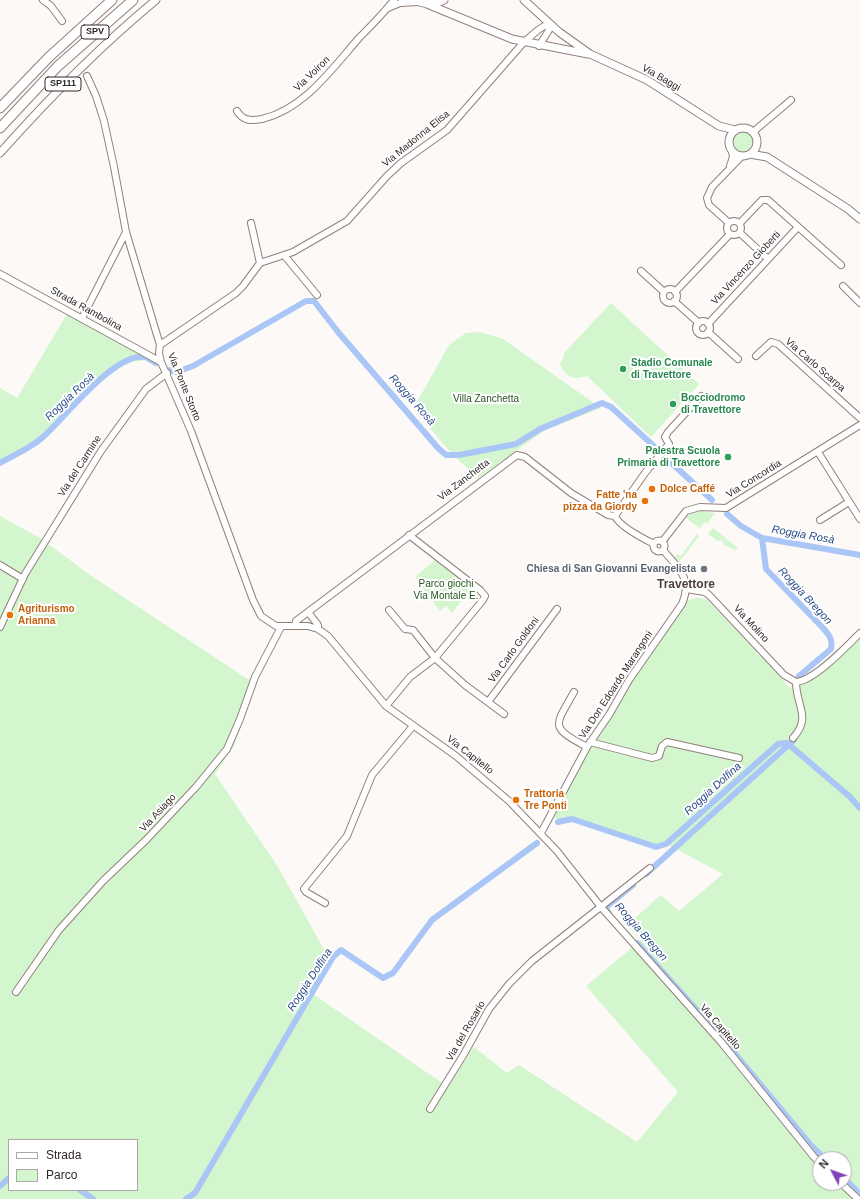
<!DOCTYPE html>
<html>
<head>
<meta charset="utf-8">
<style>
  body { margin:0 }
  #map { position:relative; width:860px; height:1199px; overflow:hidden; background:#fcf9f7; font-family:Arial,sans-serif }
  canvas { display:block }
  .legend { position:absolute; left:8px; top:1139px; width:130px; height:52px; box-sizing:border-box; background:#fff; border:1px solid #aca9a8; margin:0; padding:5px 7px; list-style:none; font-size:12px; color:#2f2826 }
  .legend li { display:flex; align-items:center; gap:8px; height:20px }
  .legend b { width:20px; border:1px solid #aca9a8 }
  .north { position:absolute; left:812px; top:1151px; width:40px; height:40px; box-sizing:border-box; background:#fff; border:1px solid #aca9a8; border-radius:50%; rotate:311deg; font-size:11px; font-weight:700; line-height:16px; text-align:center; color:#2f2826 }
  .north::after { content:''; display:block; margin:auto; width:14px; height:18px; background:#8043b9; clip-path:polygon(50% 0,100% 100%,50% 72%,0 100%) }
</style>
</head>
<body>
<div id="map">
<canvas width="860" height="1199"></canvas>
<ul class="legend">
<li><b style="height:5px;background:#fff"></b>Strada</li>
<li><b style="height:11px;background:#d3f6ce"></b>Parco</li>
</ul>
<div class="north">N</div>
</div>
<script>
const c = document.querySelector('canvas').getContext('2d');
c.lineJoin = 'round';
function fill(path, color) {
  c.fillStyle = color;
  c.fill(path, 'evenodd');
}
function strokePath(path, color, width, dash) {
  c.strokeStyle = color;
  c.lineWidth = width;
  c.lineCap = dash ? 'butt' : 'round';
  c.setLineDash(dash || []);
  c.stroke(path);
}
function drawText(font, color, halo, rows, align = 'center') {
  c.font = font + ' Arial,sans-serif';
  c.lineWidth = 4;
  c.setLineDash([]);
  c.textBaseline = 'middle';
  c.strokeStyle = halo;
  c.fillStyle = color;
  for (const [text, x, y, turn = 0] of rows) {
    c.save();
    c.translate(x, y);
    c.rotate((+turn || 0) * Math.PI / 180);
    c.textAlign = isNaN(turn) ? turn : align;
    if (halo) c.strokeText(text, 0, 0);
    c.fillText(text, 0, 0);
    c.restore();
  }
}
fill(new Path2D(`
  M733 142a10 10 0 1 1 20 0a10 10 0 1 1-20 0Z
  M611,303L699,384L651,437L587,376C574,380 566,378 560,365L565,352Z
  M67,314L143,353V361C109,357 68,419 42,440C30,450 14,457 0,464V388L17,398Z
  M480,332L503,339L601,408L544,431L478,478L454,456L413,409L449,345L466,333Z
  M700,511L715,513L707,524L705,522L700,528L686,518L690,514Z
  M0,516L40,538L90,575L246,678L257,682L234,746L215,774L278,867L332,964L313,994L448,1087L474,1047L507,1073L519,1065L637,1142L678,1092L586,986L641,940L627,925L661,895L679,911L723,874L663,842L652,846L566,817L557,820L552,813L578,765L591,747L604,748L654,761L655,755L597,741L594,738L680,607C689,599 695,595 707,600L757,652L756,654L760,655L790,688L810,680L860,633V1199H0ZM9,1140H137V1190H9ZM820,1159H844V1183H820Z
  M713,528L738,548L735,550L724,545L722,540L718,541L708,534Z
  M697,534L699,536L679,562L675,557L677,554L681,556Z
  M435,560L471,588L452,613L446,606L440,611L415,577Z`), '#d3f6ce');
strokePath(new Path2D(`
  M170,370L177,372L193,366L306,301H314L338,332L438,448L446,455H459L516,444L540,429L602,403L611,407L657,449
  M667,459L712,500
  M0,463C14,455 31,448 43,437C64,419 114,352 145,357C148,358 152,361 156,363
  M727,514L741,526L762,538L860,555
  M762,538L766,569L823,628C829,635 833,639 831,649L799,676
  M558,822L572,819L656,847L666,844L778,744L787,743L849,796L860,808
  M646,874L794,740
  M609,913L605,908L633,885
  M637,943L726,1043L809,1143L825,1159
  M844,1178L860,1194
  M0,1186L9,1178
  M80,1190L93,1199
  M186,1199L195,1193L304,1006L333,957L341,950L383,978L393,973L432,920L537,843`), '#a9c6f6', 6);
const minor = new Path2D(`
  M43,0L51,6L62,21
  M388,8L400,3L419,2
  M87,76L96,96L104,121L114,167L126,232L160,345L159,353L161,362L191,431L253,600L261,616L276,626H308L318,629L328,636L386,706L456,756L509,801L557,851L601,907L721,1042L814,1157L820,1163
  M237,111C243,121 251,121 262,119C304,109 332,69 359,38C371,26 383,14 394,0
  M753,132L791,100
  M730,166L733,157L732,151
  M727 228a7 7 0 1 1 14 0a7 7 0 1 1-14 0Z
  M251,223L260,263
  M729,223L709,205L707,198L712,187L742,156
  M740,223L762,200H768L841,265
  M740,233L768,259
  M284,255L317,295
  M641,271L664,292
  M0,274L161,362
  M843,286L860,303
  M663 296a7 7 0 1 1 14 0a7 7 0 1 1-14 0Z
  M675,292L730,234
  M674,301L699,323
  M82,318L126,232
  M696 328a7 7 0 1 1 14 0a7 7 0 1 1-14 0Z
  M708,324L798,227
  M708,332L738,359
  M160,345L236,293L243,286L260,263L293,252L347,221L387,176L401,163L447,130L524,42L538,30L549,23V30L539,46
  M756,356L771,342L778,344L860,418
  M818,452L860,519
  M615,516L645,473L669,444L665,437L668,432L701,396
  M820,520L849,502
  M653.5 546a5.5 5.5 0 1 1 11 0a5.5 5.5 0 1 1-11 0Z
  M662,542L686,511L700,507L726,508L860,425
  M0,565L23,579
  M686,589L705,592L709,595L784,675L796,682C814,681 847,646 860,633
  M389,610L405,629L413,630L435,658L465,685L504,714
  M308,612L318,625V629
  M295,626L296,621L308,612L517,455L525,457L571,493L608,515L615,516C619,526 644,539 654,544
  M0,627L25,574L101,451L146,389L167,373
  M574,692C554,727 550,727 587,747
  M488,702L557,609
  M386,706L410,677L435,658L483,600L485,596L480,590L409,535
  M793,738C812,717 796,706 796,682
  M590,742L652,758L659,756L662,746L667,742L739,758
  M541,833L587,747L609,715L629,680L682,604C693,578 678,568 663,550
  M325,903L306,892L304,889L347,836L372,775L413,726
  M16,992L59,930L103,881L146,840L196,787L227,749L240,719L255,677L281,627
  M430,1109L464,1054L489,1009L509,984L532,961L650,868
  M841,1183L858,1199`);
const major = new Path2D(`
  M415,0C425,5 434,5 444,0
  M524,0L559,32L590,54L647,80L719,126L735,130
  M427,4L512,39L588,54
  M729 142a14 14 0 1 1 28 0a14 14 0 1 1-28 0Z
  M0,153C49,98 99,47 156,0
  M750,154L767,157L848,209L860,219`);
const highway = new Path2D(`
  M0,108L49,57L112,0
  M0,128L58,66L133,0`);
strokePath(minor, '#90807b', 8);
strokePath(major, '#90807b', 9);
strokePath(highway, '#90807b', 11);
strokePath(minor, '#fff', 6);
strokePath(major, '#fff', 7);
strokePath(highway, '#fff', 9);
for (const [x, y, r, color] of [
  [623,369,4,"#2e9e5b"],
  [673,404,4,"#2e9e5b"],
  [728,457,4,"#2e9e5b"],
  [652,489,4,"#e8710a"],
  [645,501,4,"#e8710a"],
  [704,569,4,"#6b7280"],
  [10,615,4,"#e8710a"],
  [516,800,4,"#e8710a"]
]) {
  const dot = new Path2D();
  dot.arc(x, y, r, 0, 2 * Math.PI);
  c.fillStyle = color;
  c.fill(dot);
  strokePath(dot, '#fff', 1.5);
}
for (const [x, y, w] of [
  [95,32,28],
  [63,84,36]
]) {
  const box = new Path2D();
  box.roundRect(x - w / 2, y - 7, w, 14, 3);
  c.fillStyle = '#fff';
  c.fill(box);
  strokePath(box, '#2f2826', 1);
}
drawText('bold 9px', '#2f2826', null, [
  ["SPV",95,32],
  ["SP111",63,84]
]);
drawText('10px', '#2f2826', '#fff', [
  ["Via Voiron",312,74,-44],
  ["Via Baggi",661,78,30],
  ["Via Madonna Elisa",416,139,-39],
  ["Via Vincenzo Gioberti",746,268,-47],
  ["Strada Rambolina",86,309,29],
  ["Via Carlo Scarpa",815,365,41],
  ["Via Ponte Storto",184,387,68],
  ["Via del Carmine",80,466,-57],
  ["Via Concordia",754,479,-32],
  ["Via Zanchetta",464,480,-37],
  ["Via Molino",751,624,47],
  ["Via Carlo Goldoni",514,650,-54],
  ["Via Don Edoardo Marangoni",616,685,-57],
  ["Via Capitello",470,755,38],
  ["Via Asiago",158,813,-47],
  ["Via Capitello",720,1027,49],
  ["Via del Rosario",466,1031,-60]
]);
drawText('bold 10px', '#27864d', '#fff', [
  ["Stadio Comunale",631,363],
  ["di Travettore",631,375],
  ["Bocciodromo",681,398],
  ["di Travettore",681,410],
  ["Palestra Scuola",720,451,"right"],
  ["Primaria di Travettore",720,463,"right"]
], 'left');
drawText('10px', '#23571d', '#fff', [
  ["Villa Zanchetta",486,399],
  ["Parco giochi",446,584],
  ["Via Montale E.",446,596]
]);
drawText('bold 10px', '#c56008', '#fff', [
  ["Dolce Caffé",660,489],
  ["Fatte 'na",637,495,"right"],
  ["pizza da Giordy",637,507,"right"],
  ["Agriturismo",18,609],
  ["Arianna",18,621],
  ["Trattoria",524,794],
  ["Tre Ponti",524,806]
], 'left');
drawText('bold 10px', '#5b616d', '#fff', [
  ["Chiesa di San Giovanni Evangelista",696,569]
], 'right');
drawText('italic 11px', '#2b4d88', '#fff', [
  ["Roggia Rosà",70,397,-44],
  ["Roggia Rosà",412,400,49],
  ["Roggia Rosà",803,535,10],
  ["Roggia Bregon",805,596,47],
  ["Roggia Dolfina",713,789,-42],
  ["Roggia Bregon",641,932,49],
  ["Roggia Dolfina",310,980,-57]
]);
drawText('bold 12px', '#4d3f3a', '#fff', [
  ["Travettore",686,585]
]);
</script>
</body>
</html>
